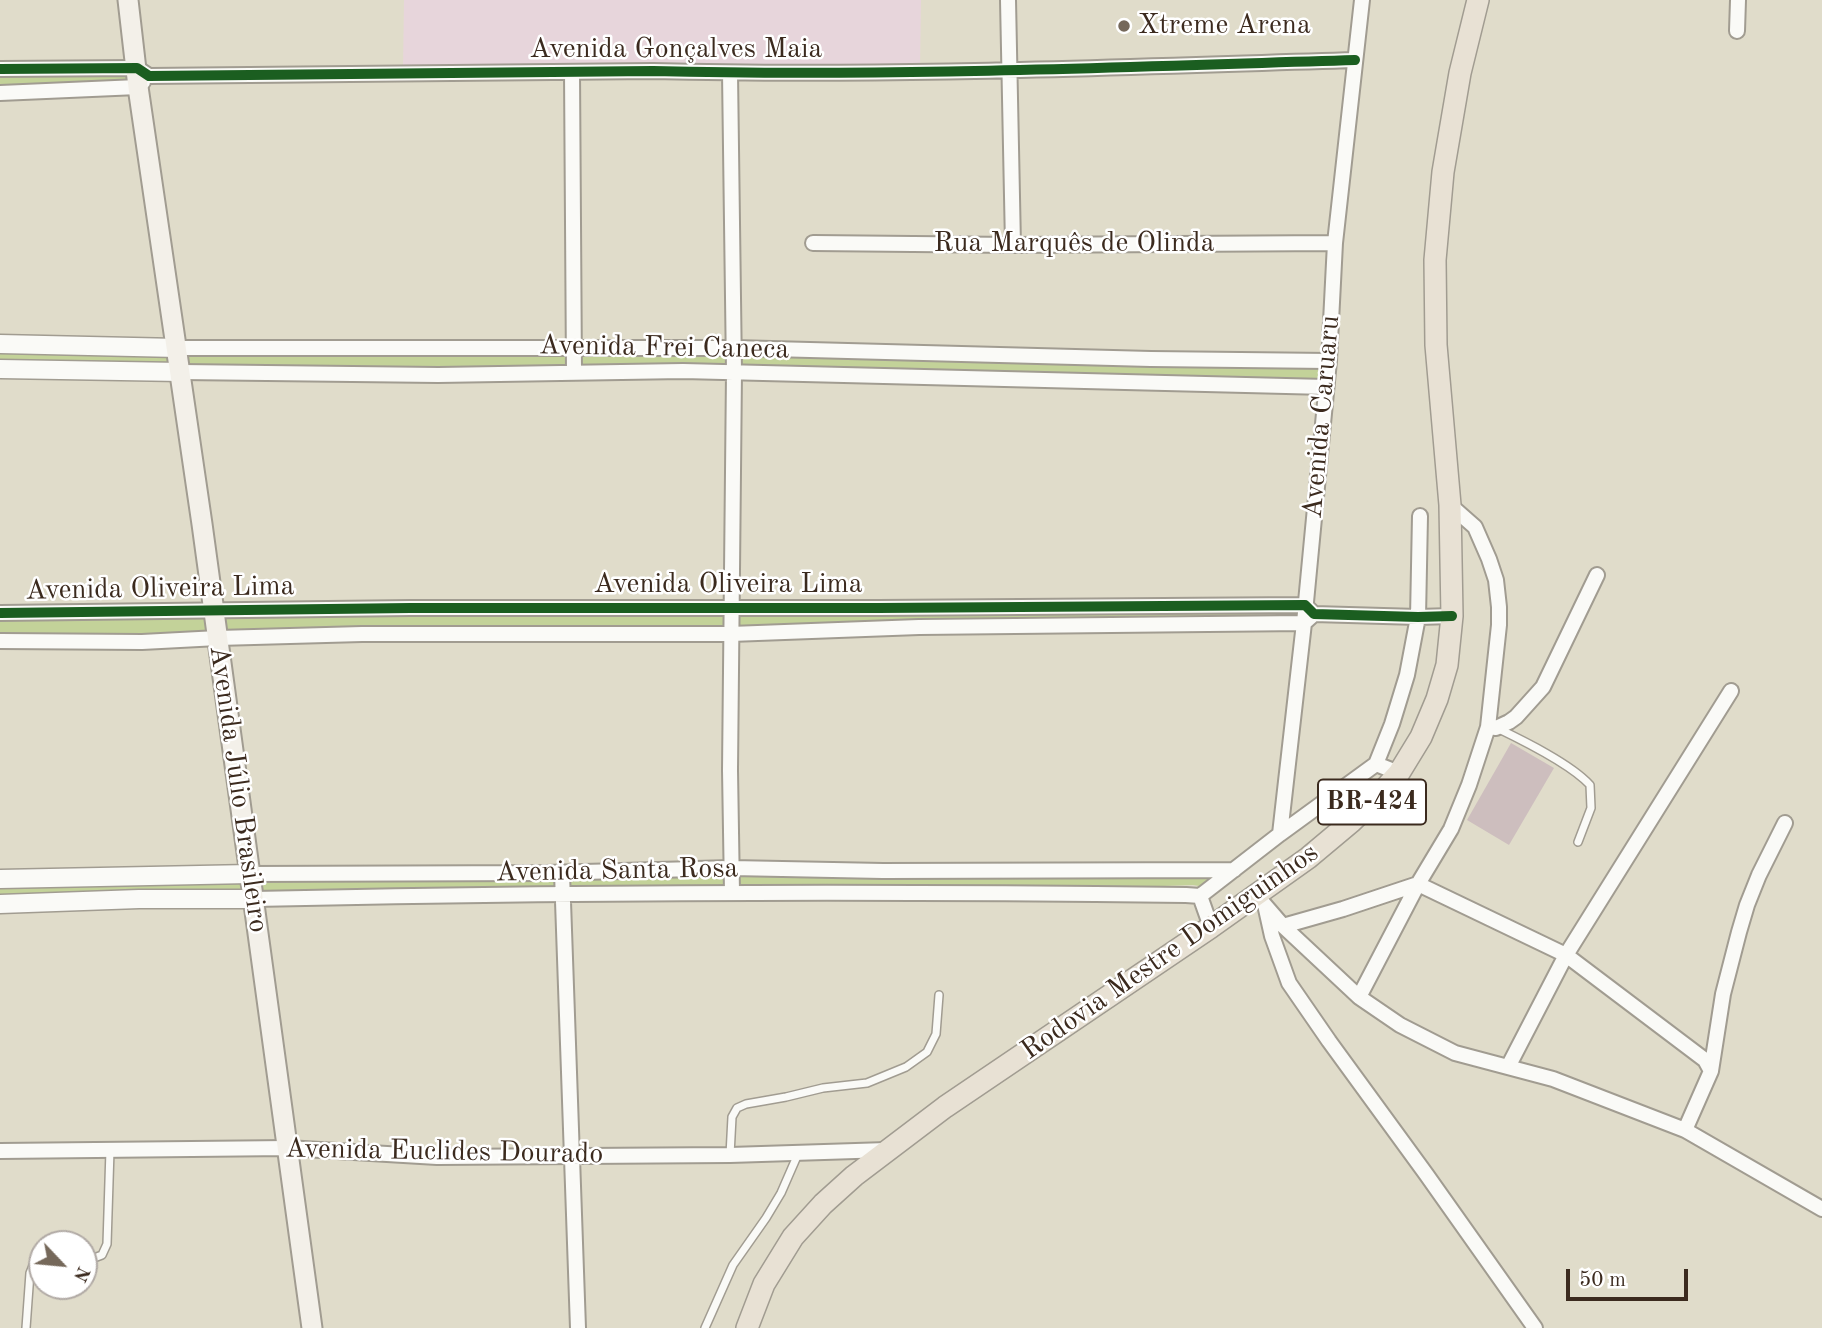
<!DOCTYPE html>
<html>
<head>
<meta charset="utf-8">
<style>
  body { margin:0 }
  #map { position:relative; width:1822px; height:1328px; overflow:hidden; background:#e0dcca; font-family:"Old Standard TT",serif }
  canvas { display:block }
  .north { position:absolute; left:28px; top:1230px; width:70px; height:70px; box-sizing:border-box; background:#fff; border:2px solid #b1aaa5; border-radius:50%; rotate:116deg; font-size:19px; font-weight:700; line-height:28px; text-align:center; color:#3b2a1e }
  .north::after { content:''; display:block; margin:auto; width:24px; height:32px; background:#75685a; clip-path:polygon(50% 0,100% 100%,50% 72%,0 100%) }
  .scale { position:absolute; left:1566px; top:1269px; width:122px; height:32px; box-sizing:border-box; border:4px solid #3b2a1e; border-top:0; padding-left:9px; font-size:21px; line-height:24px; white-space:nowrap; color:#3b2a1e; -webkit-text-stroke:5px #fff; paint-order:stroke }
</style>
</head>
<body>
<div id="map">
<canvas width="1822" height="1328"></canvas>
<div class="north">N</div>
<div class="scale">50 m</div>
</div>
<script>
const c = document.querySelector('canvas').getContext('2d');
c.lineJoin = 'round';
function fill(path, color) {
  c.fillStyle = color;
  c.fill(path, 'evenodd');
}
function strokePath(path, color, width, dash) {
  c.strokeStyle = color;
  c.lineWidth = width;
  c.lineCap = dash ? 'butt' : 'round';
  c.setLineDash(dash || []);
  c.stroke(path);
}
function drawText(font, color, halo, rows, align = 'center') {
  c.font = font + ' "Old Standard TT",serif';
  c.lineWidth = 5;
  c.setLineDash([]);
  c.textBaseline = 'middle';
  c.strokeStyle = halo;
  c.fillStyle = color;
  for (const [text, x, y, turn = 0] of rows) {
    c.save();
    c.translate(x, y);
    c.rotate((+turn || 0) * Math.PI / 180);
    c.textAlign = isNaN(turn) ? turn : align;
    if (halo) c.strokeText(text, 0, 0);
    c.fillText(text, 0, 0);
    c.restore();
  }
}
fill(new Path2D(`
  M404,0H921L920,68L403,71Z`), '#e7d5db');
fill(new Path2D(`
  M121,69L133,81L0,92V72Z
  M0,349L174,351L177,370L0,366Z
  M571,351L569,368L190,369L184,352Z
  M578,351L730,352L731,368L578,369Z
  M737,352L1326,364L1324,384L739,369Z
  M736,610H1115L1303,616L736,631Z
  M728,611L727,631L222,635L218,615Z
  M209,616L213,634L0,636V617Z
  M729,872L728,888L568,890L567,876Z
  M737,873L1225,874L1198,893L1199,886L1193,885L1133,887H737Z
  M246,876L248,898L0,907V883Z
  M558,876L560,890L260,898L254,877Z`), '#c3d299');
fill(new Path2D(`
  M1511,743L1554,768L1509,845L1467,820Z`), '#cdbebe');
const service = new Path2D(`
  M1497,728C1524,741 1571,764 1590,785L1591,808L1578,842
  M730,1155L732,1117L737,1108L746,1104L786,1097L823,1088L867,1083L906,1067L927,1052L936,1034L939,995
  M84,1258H94L102,1255L107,1244L110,1150
  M26,1328L30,1273L34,1263L42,1259
  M705,1328L733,1265L766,1218L781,1193L798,1154`);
const minor = new Path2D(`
  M1008,0L1013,245
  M1737,31L1738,0
  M0,69L137,68L149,76L653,71C887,77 1121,67 1355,60
  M572,72L574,373
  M730,73L734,372L730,770L732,892
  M0,93L138,87L143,82
  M813,243L1013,245L1335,243
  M178,348H734L1151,359L1329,361
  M181,372L438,375L683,371L1326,387
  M0,613L410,608H878L1305,605L1314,614L1418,617L1452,616
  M0,641L142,642L218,638L362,634H731L919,627L1304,623L1314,614
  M1488,727L1496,728L1509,722L1516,717L1543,687L1597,575
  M1399,773L1376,764L1392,724L1407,675L1418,617L1420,516
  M1280,834L1304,623L1329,361L1335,243L1362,0
  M562,873L578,1328
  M250,874L546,873L732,868L883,871L1234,870
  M1257,896L1283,926L1359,997L1400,1025L1455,1053L1553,1079L1685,1130L1822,1209
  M254,899C564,892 875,891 1186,895L1200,896
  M1266,909L1272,936L1289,983L1329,1041L1426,1174L1535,1328
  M1283,926L1343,909L1418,884L1451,829L1469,785L1488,727L1499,625V607L1496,580L1489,559L1475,527L1450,505
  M1211,927L1200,896L1280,834L1376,764
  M1359,997L1418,884L1566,955L1705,1060L1711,1071L1685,1130
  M1508,1067L1566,955L1731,691
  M1711,1071L1723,994L1739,932L1747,905L1759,875L1785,823
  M0,1151L287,1148L437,1157L730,1155L887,1150`);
const tertiary = new Path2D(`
  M0,344L178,348
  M0,369L181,372
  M0,879L250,874
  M0,904L139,899H254`);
const secondary = new Path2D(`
  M128,0L138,87L202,524L312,1328`);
const primary = new Path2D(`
  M747,1328L764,1284L793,1237L823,1204L854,1176L945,1107L1211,927L1308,858L1351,822L1380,794L1399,773L1421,737L1437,699L1447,665L1452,616L1450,505L1436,345L1435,260L1443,172L1460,73L1478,0`);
strokePath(service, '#a19c91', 10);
strokePath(minor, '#a19c91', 18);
strokePath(tertiary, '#a19c91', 21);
strokePath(secondary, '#a19c91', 23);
strokePath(primary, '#a19c91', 24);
strokePath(service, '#fafaf7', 7);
strokePath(minor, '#fafaf7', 14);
strokePath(tertiary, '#fafaf7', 18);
strokePath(secondary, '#f3f0e9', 19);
strokePath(primary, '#e8e1d4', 21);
strokePath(new Path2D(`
  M0,69L137,68L149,76L653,71C887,77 1121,67 1355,60
  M0,613L410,608H878L1305,605L1314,614L1418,617L1452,616`), '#1b5e20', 10);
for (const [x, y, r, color] of [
  [1124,26,7,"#75685a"]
]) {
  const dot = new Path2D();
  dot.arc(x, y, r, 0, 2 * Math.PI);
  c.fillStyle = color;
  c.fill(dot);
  strokePath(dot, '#fff', 2.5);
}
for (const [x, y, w] of [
  [1372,802,108]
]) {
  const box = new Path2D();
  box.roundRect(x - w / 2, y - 22.5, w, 45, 5);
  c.fillStyle = '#fff';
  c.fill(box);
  strokePath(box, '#3b2a1e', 2);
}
drawText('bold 26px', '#3b2a1e', null, [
  ["BR-424",1372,802]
]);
drawText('28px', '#3b2a1e', '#fff', [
  ["Xtreme Arena",1138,26]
], 'left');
drawText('28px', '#3b2a1e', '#fff', [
  ["Avenida Gonçalves Maia",676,50],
  ["Rua Marquês de Olinda",1074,244],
  ["Avenida Frei Caneca",664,348,1],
  ["Avenida Caruaru",1322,417,-85],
  ["Avenida Oliveira Lima",728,585],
  ["Avenida Oliveira Lima",160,589,-1],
  ["Avenida Júlio Brasileiro",238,789,82],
  ["Avenida Santa Rosa",617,871,-1],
  ["Rodovia Mestre Domiguinhos",1170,952,-35],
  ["Avenida Euclides Dourado",444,1152,1]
]);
</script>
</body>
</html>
